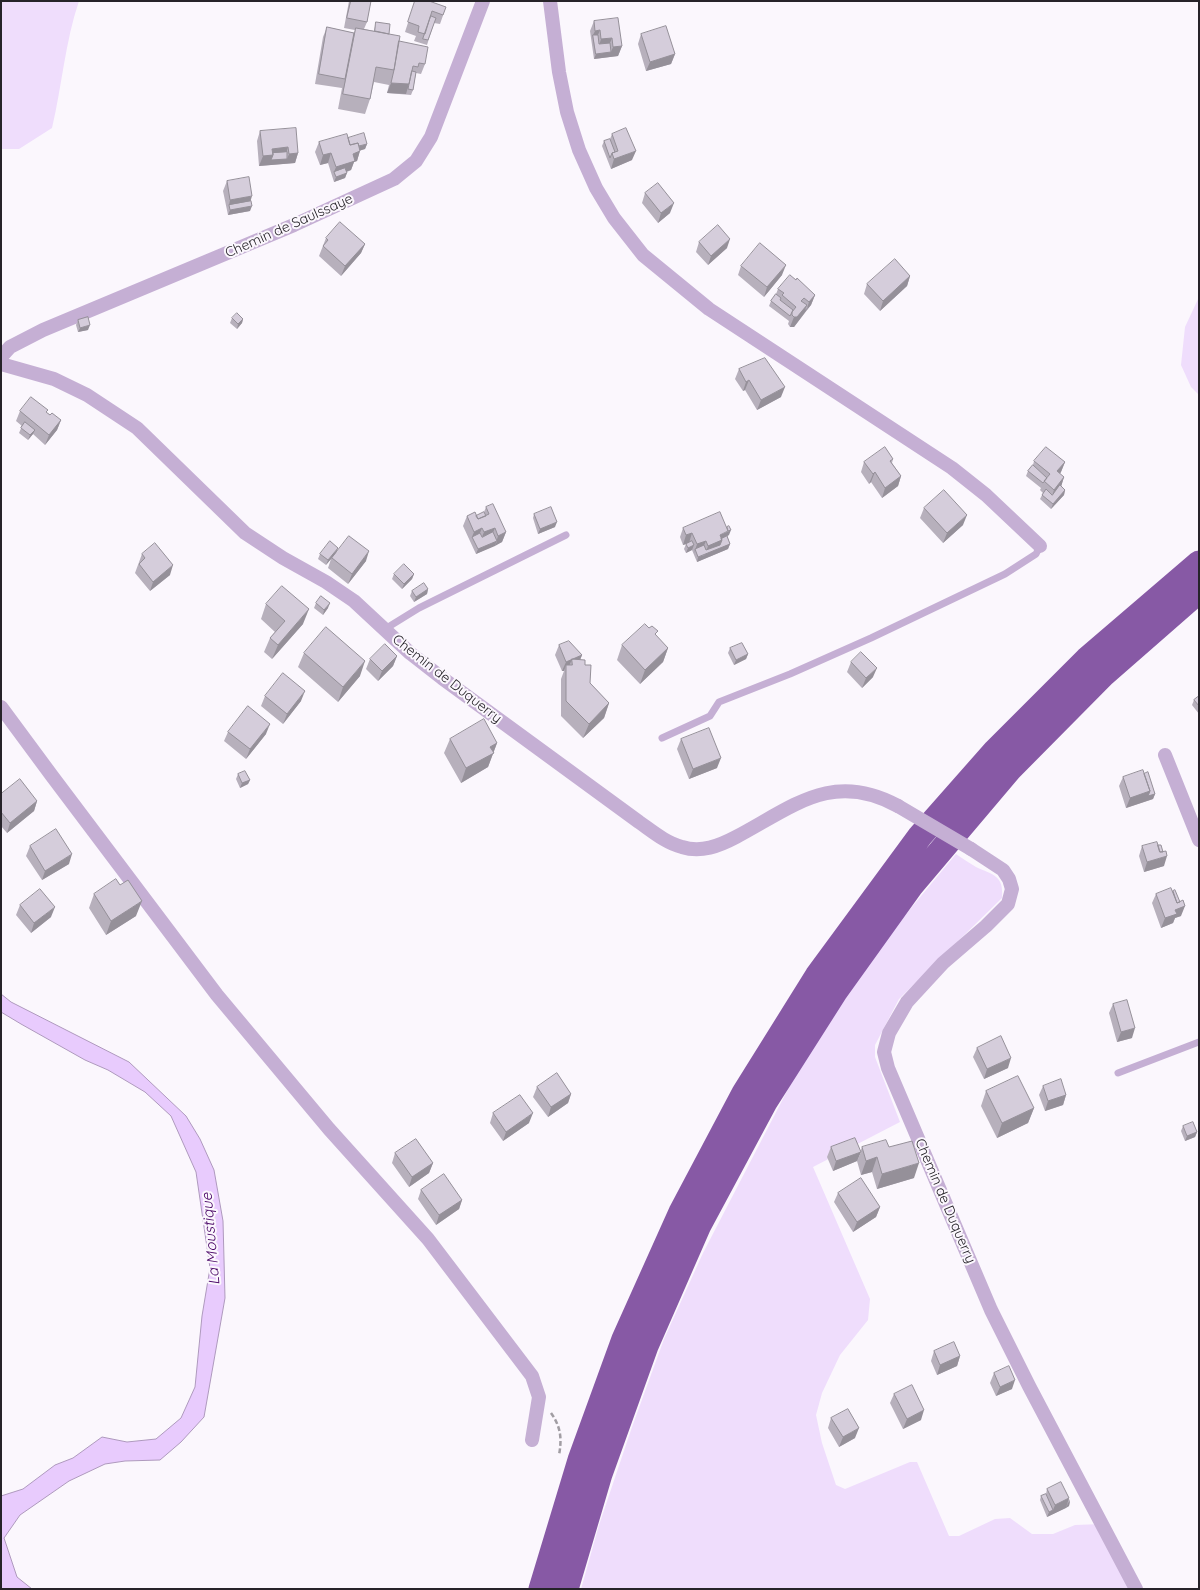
<!DOCTYPE html>
<html>
<head>
<meta charset="utf-8">
<style>
  body { margin:0 }
  #map { position:relative; width:1200px; height:1590px; overflow:hidden; background:#fbf7fd; font-family:Quicksand,sans-serif }
  canvas { display:block }
  .frame { position:absolute; inset:0; border:2px solid #262329; pointer-events:none }
</style>
</head>
<body>
<div id="map">
<canvas width="1200" height="1590"></canvas>
<div class="frame"></div>
</div>
<script>
const c = document.querySelector('canvas').getContext('2d');
c.lineJoin = 'round';
function fill(path, color) {
  c.fillStyle = color;
  c.fill(path, 'evenodd');
}
function strokePath(path, color, width, dash) {
  c.strokeStyle = color;
  c.lineWidth = width;
  c.lineCap = dash ? 'butt' : 'round';
  c.setLineDash(dash || []);
  c.stroke(path);
}
function drawText(font, color, halo, rows, align = 'center') {
  c.font = font + ' Quicksand,sans-serif';
  c.lineWidth = 4;
  c.setLineDash([]);
  c.textBaseline = 'middle';
  c.strokeStyle = halo;
  c.fillStyle = color;
  for (const [text, x, y, turn = 0] of rows) {
    c.save();
    c.translate(x, y);
    c.rotate((+turn || 0) * Math.PI / 180);
    c.textAlign = isNaN(turn) ? turn : align;
    if (halo) c.strokeText(text, 0, 0);
    c.fillText(text, 0, 0);
    c.restore();
  }
}
fill(new Path2D(`
  M1,1H79C65,42 62,86 52,128L19,149H1Z
  M1199,297V395L1191,387L1181,365L1185,327Z
  M956,854C962,858 969,863 976,867C993,875 1004,875 1002,898L899,999L875,1045V1057L900,1122L813,1167L870,1299L868,1320L840,1355L822,1393L816,1415L822,1443L836,1485L845,1489L910,1462H917L949,1536H959L995,1519L1010,1518L1032,1534H1053L1075,1525L1102,1524L1136,1589H581L599,1525L632,1427L664,1339L703,1253L814,1039L896,926Z`), '#efddfc');
const water = new Path2D(`
  M1,994L11,1002L129,1062L186,1116L200,1139L214,1170L223,1221L225,1298L204,1417L181,1442L160,1460L125,1461L105,1464L69,1481L20,1515L4,1538L17,1577L32,1589H1V1496L23,1489L55,1465L73,1458L102,1437L127,1442L156,1439L181,1418L195,1387L202,1316L210,1268L196,1172L171,1116L145,1092L108,1070L85,1060L21,1024L1,1012Z`);
fill(water, '#e8cbfd');
strokePath(water, '#ae99bd', 1);
strokePath(new Path2D(`
  M551,1413C561,1427 562,1439 559,1455`), '#a19da3', 2.5, [5, 2.5]);
strokePath(new Path2D(`
  M385,629L419,608L566,535
  M662,738L710,716L719,702L790,674L871,638L1005,574L1036,554L1040,546
  M1118,1073L1199,1042`), '#c5afd4', 7);
strokePath(new Path2D(`
  M550,1L559,72L567,112L579,150L596,188L614,218L643,255L709,309L952,468L986,495L1040,546
  M1,357L10,347L43,330L294,225L394,179L416,161L431,137L483,1
  M1,364L54,379L87,395L137,428L245,533L283,558L326,582L354,601L410,653L442,678L639,822C652,831 666,843 682,847C701,853 719,846 736,837C793,807 832,770 898,806
  M1,707L52,776L217,995L329,1129L428,1239L532,1376L539,1397L532,1440
  M1165,755L1199,840
  M971,849L1003,870L1009,879L1012,889L1008,904L986,926L943,963L907,1002L889,1033L884,1052L888,1068L991,1310L1029,1386L1136,1589`), '#c5afd4', 14);
strokePath(new Path2D(`
  M541,1589L580,1460L624,1339L681,1212L744,1093L817,976L920,836L995,751L1087,659L1199,563
  M566,1589L600,1474L646,1346L699,1225L765,1102L835,992L911,886L1010,769L1104,674L1199,591`), '#8759a5', 25);
strokePath(new Path2D(`
  M898,806L971,849`), '#c5afd4', 14);
fill(new Path2D(`
  M349,1H371L367,22L364,29L374,31L376,22L389,34L399,41L425,64L421,74L416,73L413,90L411,95L387,93L389,85L374,82L370,99L365,114L338,109L342,88L315,84L323,37L327,27L354,33L355,30L344,28Z
  M415,1L446,7L440,24L434,23L427,45L414,41L416,36L405,32Z
  M594,21L622,46L618,56L594,59L590,31Z
  M641,34L675,54L671,64L646,71L638,44Z
  M260,131L298,153L295,163L259,166L257,141Z
  M612,134L632,160L611,169L602,146L604,141L610,139Z
  M348,138L367,144L365,149L360,150L357,161L354,162L351,170L347,172L345,178L334,182L328,163L320,165L315,152L319,142Z
  M227,181L251,201L250,211L228,215L223,191Z
  M645,193L670,213L658,223L642,203Z
  M326,238L365,244L361,253L341,276L319,256Z
  M699,242L727,248L708,265L696,252Z
  M741,266L782,275L764,297L738,275Z
  M910,276L907,286L880,311L864,294L867,284Z
  M778,289L815,295L811,305L794,327H790L788,324L789,321L769,306L771,301L776,294Z
  M232,318L243,319L242,323L237,329L230,323Z
  M78,320L88,330L78,332L76,325Z
  M739,369L781,397L757,410L745,390L743,391L735,379Z
  M20,411L47,413L61,420L57,430L45,445L33,434L28,440L19,433L22,426L16,421Z
  M893,459L892,463L901,476L898,486L882,498L871,482L869,484L861,472L864,462Z
  M1034,461L1065,462L1060,474L1064,477L1061,486L1065,490L1064,495L1051,509L1040,499L1043,493L1040,490L1041,488L1026,476L1028,471L1033,465Z
  M486,507L506,532L502,542L476,554L463,526L467,516H476L484,512Z
  M924,508L963,525L943,543L920,518Z
  M534,514L555,527L538,534L533,518Z
  M683,528L729,535L727,536L730,544L728,549L697,562L692,550L686,553L684,549L686,544L683,545L680,537Z
  M336,552L366,561L348,584L328,568L331,559L326,565L318,559L320,554Z
  M142,554L170,575L150,591L135,573Z
  M394,574H414L412,579L402,589L392,579Z
  M428,589L427,594L414,602L410,596L412,591Z
  M316,603L328,608L323,615L314,608Z
  M266,604L303,624L272,659L264,652L270,638L275,632L261,619Z
  M559,645L582,655L580,660L585,665L590,683L609,703L604,718L583,738L561,716V679L564,671H562L555,655Z
  M622,645L668,648L663,662L640,684L617,660Z
  M730,648L748,654L746,659L734,665L728,653Z
  M304,653L360,676L338,702L298,667Z
  M397,656L393,666L378,681L366,669L370,659Z
  M851,662L873,677L862,688L847,672Z
  M265,696L301,701L283,724L261,706Z
  M1199,696V714L1192,705L1194,700Z
  M228,732L266,734L246,759L224,741Z
  M450,739L497,743L488,767L461,783L444,753Z
  M681,739L717,768L689,779L677,749Z
  M238,774L250,780L248,784L240,788L236,779Z
  M1144,774L1155,794L1153,799L1126,808L1119,786L1123,777Z
  M1,794L37,801L34,811L7,833L1,826Z
  M30,846L69,864L42,880L26,856Z
  M1142,846L1164,866L1144,872L1139,856Z
  M1173,891L1180,902L1181,916L1175,918L1173,923L1161,928L1152,903L1156,894Z
  M94,894L136,916L106,935L89,908Z
  M20,905L51,917L31,933L16,915Z
  M1113,1004L1132,1038L1117,1042L1109,1013Z
  M977,1048L1008,1068L984,1079L973,1057Z
  M1043,1086L1066,1095L1063,1105L1045,1111L1039,1095Z
  M537,1087L571,1094L568,1103L548,1117L533,1097Z
  M986,1091L1034,1108L1028,1123L997,1138L981,1106Z
  M493,1113L529,1123L503,1141L490,1123Z
  M1183,1126L1197,1132L1195,1137L1185,1141L1181,1131Z
  M831,1147L861,1152L857,1161L833,1171L827,1157Z
  M862,1147H889L914,1178L877,1189L872,1172L861,1175L857,1161Z
  M395,1153L433,1163L429,1173L409,1187L392,1163Z
  M421,1190L462,1200L459,1209L436,1225L418,1199Z
  M838,1193L880,1207L876,1217L853,1232L834,1202Z
  M934,1351L960,1356L957,1366L937,1375L931,1361Z
  M994,1373L1012,1389L996,1396L990,1383Z
  M894,1394L921,1420L903,1429L890,1403Z
  M831,1418L855,1438L839,1447L828,1428Z
  M1047,1489L1069,1499L1070,1501L1069,1506L1047,1517L1040,1500L1041,1496L1046,1494Z`), '#b7b0bc');
fill(new Path2D(`
  M600,30L596,40L593,35L595,31Z
  M612,38L608,48L598,49L601,39Z
  M622,46L618,56L594,59L596,54L611,52L613,47Z
  M675,54L671,64L646,71L650,62Z
  M391,83L409,84L406,94L387,93Z
  M367,144L365,149L346,155L348,150Z
  M288,147L285,157L287,159L289,154L298,153L295,163L259,166L263,156L272,149Z
  M360,151L357,161L354,162L351,170L335,175L334,172L336,167L353,154Z
  M636,151L632,160L611,169L614,159Z
  M331,153L328,163L320,165L323,155Z
  M347,173L345,178L334,182L336,177Z
  M252,196L249,206L229,205L230,200Z
  M674,203L670,213L658,223L661,213Z
  M252,206L250,211L228,215L230,210Z
  M730,239L727,248L708,265L711,256Z
  M365,244L361,253L341,276L345,266Z
  M786,265L782,275L764,297L767,287Z
  M910,276L907,286L880,311L883,301Z
  M815,295L811,305L806,311L809,302Z
  M807,305L805,310L808,307L806,311L794,327H790L794,317Z
  M243,319L242,323L237,329L238,324Z
  M90,325L88,330L78,332L80,328Z
  M749,380L745,390L743,391L746,382Z
  M785,387L781,397L757,410L761,400Z
  M61,420L57,430L45,445L49,435Z
  M35,430L33,434L28,440L30,435Z
  M1065,462L1061,472L1054,481L1057,471Z
  M875,472L871,482L869,484L873,474Z
  M901,476L898,486L882,498L885,488Z
  M1064,477L1061,487L1051,499L1054,490Z
  M1065,490L1064,495L1051,509L1053,504Z
  M967,515L963,525L943,543L947,533Z
  M557,522L555,527L538,534L540,529Z
  M482,528L478,538L472,537L474,532Z
  M495,528L491,537L480,542L484,532Z
  M731,530L729,535L727,536L730,544L728,549L697,562L698,557L705,555L708,546L720,535Z
  M506,532L502,542L495,546L498,536Z
  M692,533L689,543L683,545L686,535Z
  M497,541L495,546L476,554L478,549Z
  M706,541L702,550L695,549L694,554L697,544Z
  M694,545L692,550L686,553L688,548Z
  M338,548L336,553L326,565L328,560Z
  M369,551L366,561L348,584L352,574Z
  M173,565L170,575L150,591L153,582Z
  M414,574L412,579L402,589L404,584Z
  M428,589L427,594L414,602L416,597Z
  M330,603L328,608L323,615L324,610Z
  M309,609L303,624L272,659L278,645Z
  M668,648L663,662L640,684L645,670Z
  M748,654L746,659L734,665L736,660Z
  M582,655L578,665H572V659L568,669L566,665L564,671H562L566,662Z
  M397,656L393,666L378,681L382,671Z
  M365,661L360,676L338,702L343,687Z
  M877,668L873,677L862,688L866,678Z
  M305,691L301,701L283,724L287,714Z
  M609,703L604,718L583,738L589,724Z
  M270,724L266,734L246,759L250,749Z
  M497,743L488,767L461,783L466,768L490,747Z
  M721,758L717,768L689,779L693,769Z
  M250,780L248,784L240,788L242,783Z
  M1150,791L1155,794L1153,799L1126,808L1130,798Z
  M37,801L34,811L7,833L10,823Z
  M72,854L69,864L42,880L45,871Z
  M1167,856L1164,866L1144,872L1147,862Z
  M142,901L136,916L106,935L111,921Z
  M1185,906L1181,916L1175,918L1173,923L1161,928L1165,918L1175,907Z
  M55,907L51,917L31,933L34,923Z
  M1135,1028L1132,1038L1117,1042L1121,1032Z
  M1011,1058L1008,1068L984,1079L987,1069Z
  M571,1094L568,1103L548,1117L551,1107Z
  M1066,1095L1063,1105L1045,1111L1048,1101Z
  M1034,1108L1028,1123L997,1138L1002,1123Z
  M533,1113L529,1123L503,1141L506,1132Z
  M1197,1132L1195,1137L1185,1141L1187,1136Z
  M861,1152L857,1161L833,1171L836,1161Z
  M877,1157L872,1172L861,1175L866,1161Z
  M433,1163L429,1173L409,1187L412,1177Z
  M919,1163L914,1178L877,1189L882,1174Z
  M462,1200L459,1209L436,1225L439,1215Z
  M880,1207L876,1217L853,1232L857,1222Z
  M960,1356L957,1366L937,1375L940,1365Z
  M1015,1380L1012,1389L996,1396L1000,1387Z
  M924,1410L921,1420L903,1429L907,1419Z
  M859,1428L855,1438L839,1447L843,1437Z
  M1069,1498L1066,1508L1047,1517L1049,1512L1053,1510L1055,1505Z
  M1070,1501L1069,1506L1066,1508L1068,1503Z`), '#959099');
const building = new Path2D(`
  M351,1H371L367,22L347,18Z
  M415,1H429L446,7L443,15L432,11L425,34L418,32L419,26L408,22Z
  M431,16L436,18L428,40L423,39Z
  M618,18L622,46L613,47L612,38L601,39L600,30L595,31L594,21Z
  M376,22L390,24L389,34L375,31Z
  M666,26L675,54L650,62L641,34Z
  M327,27L354,33L345,79L319,74Z
  M356,28L400,36L394,70L376,67L370,99L343,94Z
  M593,35H598L599,44L610,43L611,52L596,54Z
  M399,41L428,47L425,64L419,63L418,67L413,66L409,84L391,83L394,70Z
  M412,71L416,72L413,90L408,89L409,84Z
  M296,128L298,153L289,154L288,147L272,149L273,155L263,156L260,131Z
  M626,128L636,151L614,159L612,153L618,151L612,134Z
  M364,133L367,144L359,146L358,143L350,145L348,138Z
  M347,134L350,145L358,143L360,151L353,154L355,161L336,167L331,153L323,155L319,142Z
  M610,139L615,152L612,153L610,158L604,141Z
  M287,152V159L271,160L273,155V153Z
  M345,168L347,173L336,177L334,172Z
  M249,177L252,196L230,200L227,181Z
  M658,183L674,203L661,213L645,193Z
  M251,201L252,206L230,210L229,205Z
  M340,222L365,244L345,266L323,246L328,240L326,238Z
  M718,225L730,239L711,256L699,242Z
  M760,243L786,265L767,287L741,266Z
  M895,259L910,276L883,301L867,284Z
  M790,275L796,280L797,278L815,295L809,302L804,298L801,301L807,305L797,317H794L792,315V312L796,307L782,295L784,293L778,289Z
  M776,294L781,298L780,300L793,310L790,316L771,301Z
  M237,313L243,319L238,324L232,318Z
  M88,317L90,325L80,328L78,320Z
  M765,358L785,387L761,400L749,380L746,382L739,369Z
  M31,397L48,410L46,412L50,415L52,413L61,420L49,435L20,411Z
  M25,422L35,430L30,435L21,428Z
  M885,447L893,459L890,461L901,476L885,488L875,472L873,474L864,462Z
  M1046,447L1065,462L1057,471L1064,477L1054,490L1044,481L1050,474L1034,461Z
  M1033,465L1047,478L1043,483L1028,471Z
  M1060,485L1065,490L1053,504L1042,495L1046,489L1052,495Z
  M944,490L967,515L947,533L924,508Z
  M493,504L506,532L498,536L495,528L484,532L482,528L474,532L467,516L475,512L478,519L489,514L486,507Z
  M551,507L557,522L540,529L534,514Z
  M484,512L486,516L478,519L476,516Z
  M720,512L728,531L720,535L722,540L708,546L706,541L697,544L692,533L686,535L683,528Z
  M729,526L731,530L728,531L727,527Z
  M493,532L497,541L478,549L472,537L480,533L482,537Z
  M349,536L369,551L352,574L332,558Z
  M727,536L730,544L698,557L695,549L704,545L706,550L720,545L722,540L721,539Z
  M330,541L338,548L328,560L320,554Z
  M692,541L694,545L688,548L686,544Z
  M155,543L173,565L153,582L139,564L145,558L142,554Z
  M404,564L414,574L404,584L394,574Z
  M424,583L428,589L416,597L412,591Z
  M282,586L309,609L278,645L270,638L285,621L266,604Z
  M321,596L330,603L324,610L316,603Z
  M645,624L649,628L652,626L658,631L655,634L668,648L645,670L622,645Z
  M326,627L365,661L343,687L304,653Z
  M569,641L582,655L566,662L559,645Z
  M742,643L748,654L736,660L730,648Z
  M385,644L397,656L382,671L370,659Z
  M861,652L877,668L866,678L851,662Z
  M572,659L585,660V665H591L590,683L609,703L589,724L566,701V665H572Z
  M283,673L305,691L287,714L265,696Z
  M1199,696V706L1194,700Z
  M248,706L270,724L250,749L228,732Z
  M484,719L497,743L490,747L494,753L466,768L450,739Z
  M709,728L721,758L693,769L681,739Z
  M1143,770L1150,791L1130,798L1123,777Z
  M245,771L250,780L242,783L238,774Z
  M1148,772L1155,794L1148,796L1150,791L1144,774Z
  M20,779L37,801L10,823L1,812V794Z
  M56,829L72,854L45,871L30,846Z
  M1157,842L1160,852L1166,851L1167,856L1147,862L1142,846Z
  M1158,845H1161L1163,852H1160Z
  M116,879L120,885L128,880L142,901L111,921L94,894Z
  M1171,888L1177,903L1183,900L1185,906L1175,910L1177,914L1165,918L1156,894Z
  M40,889L55,907L34,923L20,905Z
  M1175,890L1180,902L1177,903L1173,891Z
  M1127,1000L1135,1028L1121,1032L1113,1004Z
  M1001,1036L1011,1058L987,1069L977,1048Z
  M557,1073L571,1094L551,1107L537,1087Z
  M1018,1076L1034,1108L1002,1123L986,1091Z
  M1061,1079L1066,1095L1048,1101L1043,1086Z
  M520,1095L533,1113L506,1132L493,1113Z
  M1193,1122L1197,1132L1187,1136L1183,1126Z
  M855,1138L861,1152L836,1161L831,1147Z
  M416,1139L433,1163L412,1177L395,1153Z
  M886,1140L889,1147L912,1141L919,1163L882,1174L877,1157L866,1161L862,1147Z
  M444,1174L462,1200L439,1215L421,1190Z
  M861,1178L880,1207L857,1222L838,1193Z
  M954,1342L960,1356L940,1365L934,1351Z
  M1009,1366L1015,1380L1000,1387L994,1373Z
  M912,1385L924,1410L907,1419L894,1394Z
  M848,1409L859,1428L843,1437L831,1418Z
  M1061,1482L1069,1498L1055,1505L1047,1489Z
  M1046,1494L1053,1510L1049,1512L1041,1496Z`);
fill(building, '#d5cddb');
strokePath(building, '#959099', 1);
drawText('14px', '#262329', '#fbf7fd', [
  ["Chemin de Saulssaye",289,226,-24],
  ["Chemin de Duquerry",447,679,38],
  ["Chemin de Duquerry",945,1201,67]
]);
drawText('italic 15px', '#460064', '#fbf7fd', [
  ["La Moustique",211,1239,-95]
]);
</script>
</body>
</html>
